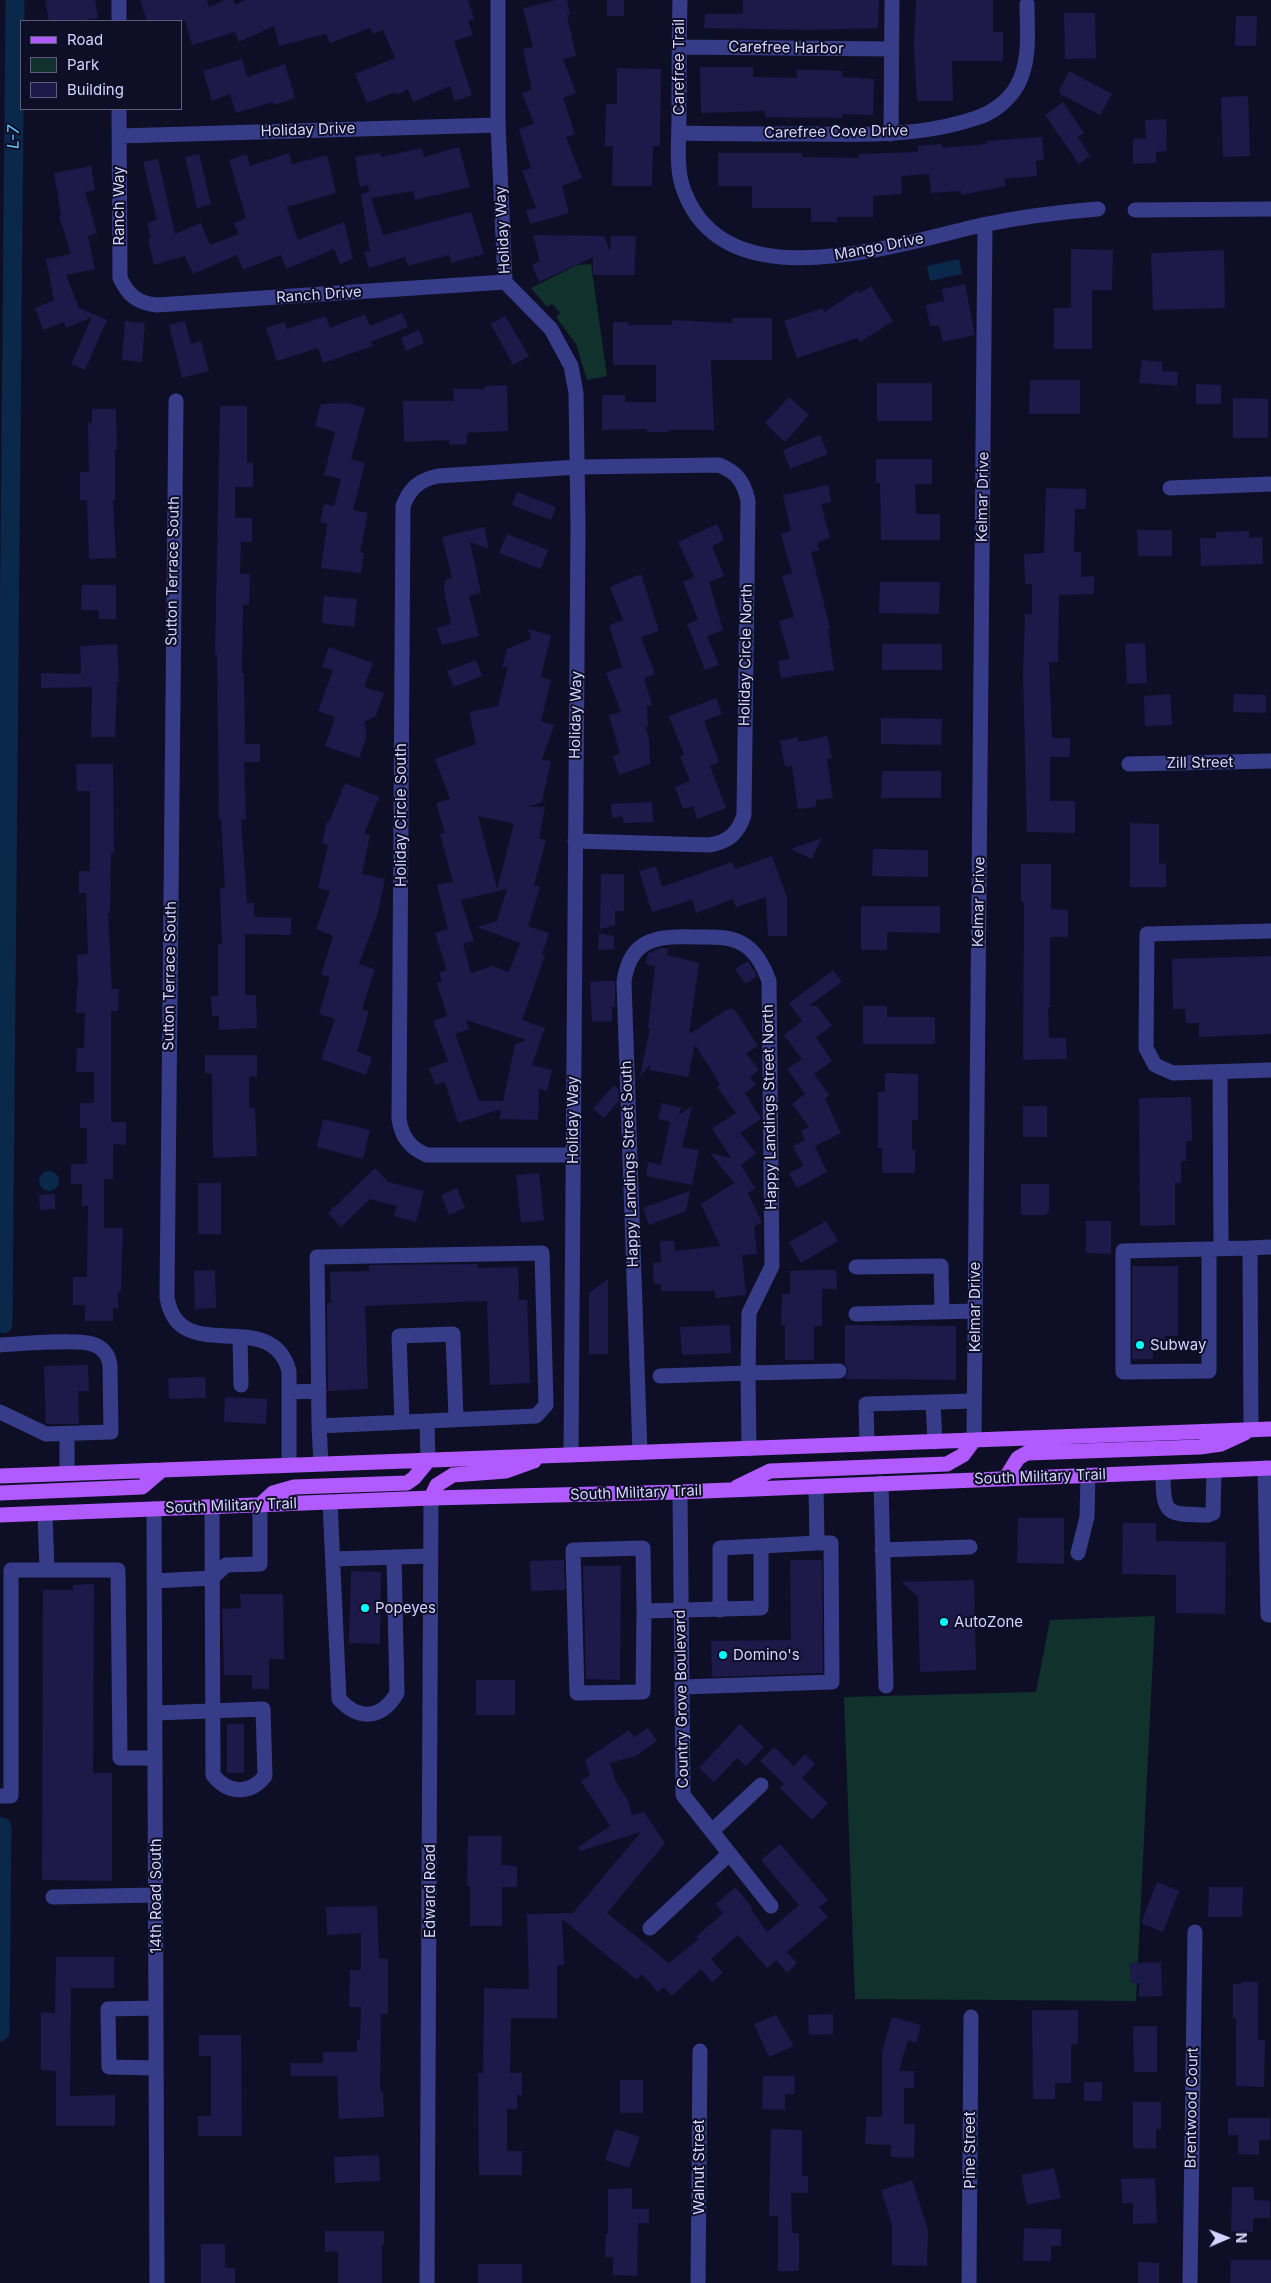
<!DOCTYPE html>
<html>
<head>
<meta charset="utf-8">
<style>
  body { margin:0 }
  #map { position:relative; width:1271px; height:2283px; overflow:hidden; background:#0f0e27; font-family:Inter,sans-serif }
  canvas { display:block }
  .legend { position:absolute; left:20px; top:20px; width:162px; height:90px; box-sizing:border-box; background:#0f0e27; border:1px solid #5e5d7d; margin:0; padding:6px 9px; list-style:none; font-size:15px; color:#d4d3ff }
  .legend li { display:flex; align-items:center; gap:10px; height:25px }
  .legend b { width:25px; border:1px solid #5e5d7d }
  .north { position:absolute; left:1201px; top:2213px; width:50px; height:50px; -webkit-text-stroke:4px #0f0e27; paint-order:stroke; rotate:89deg; font-size:14px; font-weight:700; line-height:20px; text-align:center; color:#d4d3ff }
  .north::after { content:''; display:block; margin:auto; width:18px; height:22px; background:#d4d3ff; clip-path:polygon(50% 0,100% 100%,50% 72%,0 100%) }
</style>
</head>
<body>
<div id="map">
<canvas width="1271" height="2283"></canvas>
<ul class="legend">
<li><b style="height:6px;background:#b05aff"></b>Road</li>
<li><b style="height:14px;background:#10312c"></b>Park</li>
<li><b style="height:14px;background:#1d1949"></b>Building</li>
</ul>
<div class="north">N</div>
</div>
<script>
const c = document.querySelector('canvas').getContext('2d');
c.lineJoin = 'round';
function fill(path, color) {
  c.fillStyle = color;
  c.fill(path, 'evenodd');
}
function strokePath(path, color, width, dash) {
  c.strokeStyle = color;
  c.lineWidth = width;
  c.lineCap = dash ? 'butt' : 'round';
  c.setLineDash(dash || []);
  c.stroke(path);
}
function drawText(font, color, halo, rows, align = 'center') {
  c.font = font + ' Inter,sans-serif';
  c.lineWidth = 4;
  c.setLineDash([]);
  c.textBaseline = 'middle';
  c.strokeStyle = halo;
  c.fillStyle = color;
  for (const [text, x, y, turn = 0] of rows) {
    c.save();
    c.translate(x, y);
    c.rotate((+turn || 0) * Math.PI / 180);
    c.textAlign = isNaN(turn) ? turn : align;
    if (halo) c.strokeText(text, 0, 0);
    c.fillText(text, 0, 0);
    c.restore();
  }
}
fill(new Path2D(`
  M591,264L607,376L587,380L576,344L556,317L560,313L552,304L547,307L531,288L577,265Z
  M1155,1616L1136,2001L855,1999L844,1697L1036,1692L1050,1620Z`), '#10312c');
fill(new Path2D(`
  M959,259L962,274L930,281L927,266Z
  M39 1181a10 10 0 1 1 20 0a10 10 0 1 1-20 0Z`), '#09284a');
strokePath(new Path2D(`
  M3,1324L15,0
  M0,2032L2,1827`), '#09284a', 19);
fill(new Path2D(`
  M45,0H95L98,18L79,21H49Z
  M140,0H207L209,7L224,0H233L235,5L246,0H468L474,19L468,21L473,35L454,41L472,95L455,101L450,86L413,102L408,89L397,95L395,92L367,103L355,74L395,58L383,30L373,34L370,28L330,43L326,34L279,46L274,26L239,42L235,32L192,45L185,21H147Z
  M556,0H567L570,15H567L576,56L563,59L576,93L563,98L575,134L566,137L582,178L562,186L569,213L530,224L526,210L536,208L522,171L531,168L519,129L534,124L522,93L532,90L523,49L533,47L523,8Z
  M607,0H624V16H607Z
  M743,0H879L878,28L810,30L704,28L705,14H743Z
  M916,0H993V32H1003V61H952L953,101H917L914,46Z
  M1064,13H1095L1096,58L1065,59Z
  M1236,16H1257L1256,46H1235Z
  M242,59L247,77L285,64L295,98L274,105L273,102L236,113L230,94L212,101L203,71Z
  M700,67H753V77L797,78V70H818L842,71V77L874,79L873,115L842,114V118L765,117V111L701,113Z
  M617,68L661,69L660,146H653L652,186H612L613,146H605L606,104H617Z
  M1069,71L1112,94L1100,115L1060,94V89Z
  M1248,96L1250,156L1223,157L1221,97Z
  M1063,102L1084,133L1078,137L1090,156L1079,164L1045,115Z
  M1166,119L1167,151L1156,152V163L1133,164V139L1146,138L1145,120Z
  M1042,137L1044,160L1036,161L1037,176L1004,179L1006,186L961,195V191L931,193L929,174L901,176L902,194L873,196V217H837V222H811V208H752V186H718V153H802V157L859,158V154L918,152V146L942,144V148L987,144V141Z
  M459,147L470,187L415,200L413,191L371,198L383,235L471,212L484,254L451,263L449,255L408,266L405,257L369,268L364,252L370,251L361,194L369,192L368,185L360,187L355,157L380,153L381,157L422,148L424,157Z
  M289,153L292,164L327,155L336,193L287,207L298,240L344,222L353,259L340,264L334,249L286,269L281,255L243,270L237,255L193,274L185,256L154,265L148,239L151,238L147,223L157,220L143,162L158,159L175,234L201,223L210,245L239,234L234,223L246,218L229,160L247,154L250,166Z
  M199,154L211,204L197,208L185,157Z
  M91,166L95,190L85,192L97,233L88,236L95,269L66,275L79,308L107,320L85,370L71,364L92,317L66,328L64,322L43,330L35,308L54,300L46,259L71,254L59,216H61L54,173Z
  M533,235L604,236L610,252L611,236H636L634,275H593V257L539,282L532,265L540,261Z
  M1071,249L1113,250L1112,290H1092V349H1054V308H1071Z
  M1224,250L1225,308L1153,310L1151,253Z
  M965,284L975,335L943,342L939,325L930,326L926,305L944,301L942,289Z
  M871,286L893,321L860,342L857,338L797,358L784,321L823,308L824,312L858,290L860,293Z
  M402,313L408,327L371,342L373,346L323,363L318,348L277,361L266,328L285,322L287,329L326,316L330,328L365,314L370,326Z
  M505,316L529,356L513,365L491,324Z
  M732,318H772V360H711L714,430H669V432H647V429L602,430V395H625V402H656V365H613V322H628V325H672V320L732,323Z
  M125,321L145,323L142,362L122,360Z
  M185,321L191,344L201,341L209,371L182,378L169,325Z
  M419,330L424,343L406,351L401,338Z
  M1142,360L1162,362V371L1178,372L1177,386L1139,383Z
  M1030,380H1080V414H1029Z
  M877,383H932V421H877Z
  M1196,384L1221,385V404H1196Z
  M507,385L508,431L467,433V444L449,445V440L404,442L403,401H454L453,389H485V386Z
  M789,397L809,415L785,442L765,423Z
  M1233,398L1268,399V438H1233Z
  M348,403L365,408L351,459L365,463L353,510L368,513L360,552L364,553L361,573L321,568L327,524L320,522L324,504L334,506L341,479L324,475L335,432L315,426L321,404Z
  M220,406H247V463H253V487H235V518H252V542H241L240,574H250L249,605H243L242,673H244L245,744H260V762H244L246,819H241L247,903H254V917L291,918V935L245,934V995H256L257,1028L219,1030V1016H212L211,996H218V944H222L220,888H225L221,819H219L217,655H215Z
  M92,409H116L117,450H115V500H113L116,558L89,559L87,500H80V472H89L88,423H92Z
  M820,435L828,454L790,469L783,450Z
  M876,459H932V484H915L916,514H940V540H881L880,483H876Z
  M828,485L831,502L821,504L830,538L817,542L819,550L811,552L830,628L828,629L834,670L781,678L778,661L790,659L779,621L794,617L782,576L792,573L781,534L791,531L783,495Z
  M1046,488L1086,489V509H1075L1074,552H1081V577L1094,576V594L1059,595L1058,662H1049L1052,738H1070V757H1050V801H1075V833L1027,832L1023,675L1025,614H1032V584H1025L1024,554L1044,553Z
  M517,492L556,507L551,520L512,505Z
  M717,524L724,540L712,546L724,576L709,582L723,630L707,636L719,665L705,670L687,624L698,620L683,582L694,577L678,542Z
  M484,527L489,549L470,542L481,593L469,596L479,636L442,645L437,628L451,624L444,590L445,580L452,578L442,537Z
  M1137,530H1172V556H1138Z
  M1249,531V538L1262,537L1263,564L1201,566L1200,538H1216V532Z
  M507,534L548,550L541,569L499,553Z
  M641,574L659,631L641,637L655,674L644,678L652,705L647,706L648,726L645,727L649,738L650,764L619,775L613,756L620,754L609,715L621,712L606,673L622,667L609,625L623,620L610,587Z
  M880,582H940L939,614L879,613Z
  M82,585H116V619H99V610H81Z
  M324,596L357,599L354,627L322,623Z
  M528,629L551,635L541,677L551,680L541,721L554,725L542,760L551,761L542,802L528,807H545L539,838L546,840L534,885L540,887L528,926L549,933L542,954L545,956L522,1020L545,1028L532,1065L552,1070L547,1091L539,1089L538,1120L499,1119L501,1109L458,1123L445,1082L435,1085L429,1068L448,1061L433,1021L447,1016L437,983L442,981L439,973L447,970L435,933L448,929L437,885L453,882L440,834L445,833L436,803L450,799L435,759L476,744L469,712L498,706L508,666L502,668L507,649L531,639ZM478,816L514,824L497,889ZM507,889L497,921L477,927L520,943L509,972L493,966L471,973L463,944L474,941L461,900ZM466,1020L527,1040L515,1044L503,1101H479L455,1034L469,1029Z
  M1145,643L1147,683L1127,684L1125,644Z
  M117,644L119,682H117L115,737H91L92,687L41,688V673L81,674L80,646Z
  M882,644H942V670H882Z
  M329,647L373,663L364,687L384,693L375,717L364,722L367,735L359,758L325,746L335,717L318,711L333,670L322,667Z
  M476,660L482,676L454,687L447,671Z
  M1170,694L1172,725L1145,726L1144,696Z
  M1234,694L1266,695V713L1233,712Z
  M716,698L722,714L704,721L719,762L710,766L726,808L697,819L693,806L683,809L675,787L690,781L680,756L684,755L669,716Z
  M881,718L942,719L941,745L881,744Z
  M827,736L832,758L827,759L833,798L816,800V807L798,809L792,766L785,767L780,741L797,737L799,742Z
  M76,764H113L114,853H111L110,913H108L112,989H119L118,1011H111V1122H126V1145L113,1144V1179H104V1228H123L121,1291H118V1308H113V1321H85V1305H73V1277H87L88,1206H82V1184H71V1164H87V1128H80V1103H94V1072H76L77,1048H84L85,1013H76L77,988H78L77,955L88,954L86,893H79V871H90V791H77Z
  M882,771H941V798H881Z
  M345,783L379,797L364,834L370,835L362,874L385,879L377,916L359,964L375,969L362,1009L369,1011L357,1052L372,1057L366,1075L321,1059L335,1019L319,1014L330,977L321,975L333,936L316,929L330,891L318,888L328,845L322,843L327,822H329Z
  M652,802L653,822L624,823L622,816L612,818L611,804Z
  M1130,823L1159,824V864L1166,863V887H1130Z
  M822,838L812,859L791,849Z
  M873,849L928,850V877L872,876Z
  M772,856L787,897V936H768L766,897L736,907L733,899L696,913L692,900L652,912L639,871L656,866L662,887L732,862L735,869Z
  M1021,864H1051V909L1068,910V937H1050V1007H1048L1049,1038H1066L1067,1059L1023,1060L1024,902H1021Z
  M601,874H624V911H615V925L600,929Z
  M861,906H940V933L887,932V950H861Z
  M599,933L614,936V949L598,950Z
  M661,948H668L667,955L699,963L689,1034L728,1009H734L758,1046L746,1053L759,1070L750,1077L756,1085L745,1093L761,1119L740,1133L756,1153L741,1165L755,1188L748,1193L762,1223L754,1226L757,1254L742,1255L746,1295L715,1298V1291H661V1284H654L653,1263L661,1262L660,1241H674L675,1251L720,1246L701,1204L734,1183L710,1153L731,1158L712,1128L736,1113L717,1087L720,1084L695,1045L688,1077L649,1070L651,1064L640,1076L650,1029L648,1028L655,966L646,964L648,953Z
  M1271,956V1034L1199,1037V1023H1186L1185,1009H1173L1172,959Z
  M748,961L757,976L746,984L735,969Z
  M833,970L842,982L808,1006H817L832,1026L816,1037L832,1061L814,1074L829,1095L825,1099L841,1133L815,1146L827,1172L797,1188L789,1173L803,1166L793,1146L805,1140L801,1131L809,1127L792,1104L805,1094L787,1069L802,1059L784,1035L802,1021L789,1003Z
  M604,981H615V1007H612V1021L592,1022L590,982Z
  M863,1006H887V1017H935V1044H863Z
  M205,1055H257V1077L249,1076V1108H255L257,1156L213,1158L212,1074L205,1073Z
  M885,1073L918,1074V1120H912V1150H915V1173H882V1148H878V1092H885Z
  M614,1085L618,1089L619,1101L604,1118L593,1109Z
  M1191,1097L1192,1141H1186V1161H1181V1183H1175V1225L1140,1226L1139,1098Z
  M662,1103L681,1108L679,1115L692,1106L682,1147L699,1150L692,1185L646,1176L648,1162L661,1165L670,1122L658,1119Z
  M1023,1106H1047V1137H1023Z
  M323,1119L370,1130L363,1159L317,1147Z
  M375,1168L388,1182L424,1191L416,1222L394,1216L397,1206L370,1199L341,1227L328,1213Z
  M539,1173L544,1220L521,1223L516,1175Z
  M198,1183H221V1234H198Z
  M1021,1184H1049V1212H1047V1215H1021Z
  M457,1188L465,1208L449,1215L441,1195Z
  M690,1191L686,1211L649,1225L643,1208Z
  M55,1194V1209L40,1210L39,1195Z
  M826,1221L838,1241L801,1263L789,1242Z
  M1086,1221H1111V1254L1086,1253Z
  M477,1264L478,1268L518,1267L519,1300H527L530,1383L490,1385L487,1301L365,1306L368,1389L328,1391L327,1303H331L330,1272L369,1271V1265Z
  M1132,1266H1178V1336H1165V1347H1153V1359H1132Z
  M215,1270L216,1308L195,1309L194,1271Z
  M816,1270H836L837,1289H822V1326H814V1360H785V1325H781L782,1294H790V1271Z
  M608,1279V1354H589V1293Z
  M730,1325L731,1353L682,1355L680,1327Z
  M845,1325L956,1326V1380L845,1379L848,1371L845,1364Z
  M88,1365L89,1391H78L79,1424H46L44,1366Z
  M205,1377L206,1398L169,1399L168,1378Z
  M225,1397L267,1399L266,1424L224,1422Z
  M1018,1518H1064V1564L1017,1563Z
  M1123,1523H1156V1541L1226,1542L1225,1614L1176,1613V1575L1122,1574Z
  M564,1560L565,1590L531,1591L530,1561Z
  M790,1560H822L823,1673L712,1677L711,1641L791,1640Z
  M583,1566H621L620,1680L586,1679Z
  M351,1571L381,1572L380,1644L349,1643Z
  M974,1580L976,1670L920,1672L918,1597L902,1582Z
  M94,1584L93,1773H112V1881L42,1880L43,1590H73V1585Z
  M240,1594H283L284,1659H269V1689H252V1675H224L222,1609L241,1608Z
  M476,1680H515V1715H476Z
  M227,1724H244V1773H227Z
  M740,1724L764,1747L746,1766L737,1758L714,1782L699,1768Z
  M648,1728L657,1741L636,1756L610,1763L616,1782L628,1801L632,1815L644,1812L665,1843L607,1913L669,1963L699,1939L696,1937L723,1913L716,1904L735,1887L752,1907L751,1909L767,1932L799,1905L761,1860L780,1844L828,1900L819,1907L828,1917L787,1952L797,1963L787,1973L776,1960L767,1968L738,1935L711,1959L723,1973L712,1982L701,1969L672,1996L664,1987L658,1992L642,1974L637,1980L562,1919L564,1965H557V2018H511L510,2073H522V2095H517V2109H507V2151H522V2175H479L478,2073H483L484,1988L529,1989L527,1914L573,1913L641,1832L580,1851L578,1847L610,1826L581,1781L590,1775L585,1760L629,1730L634,1737Z
  M774,1747L794,1766L805,1754L815,1764L802,1778L828,1803L812,1820L780,1788L784,1784L760,1761Z
  M468,1836H502L501,1865L517,1866V1887H502V1926H470V1886H467Z
  M1157,1882L1179,1891L1163,1932L1141,1923Z
  M1209,1887H1243L1242,1917H1208Z
  M377,1906L379,1958L388,1959V2014H381L380,2091H383L384,2117L339,2119L337,2076H291L290,2063H323V2052H357V2040H360L361,2007H349L350,1970H361V1933L327,1935L326,1907Z
  M56,1957H114V1988H71L70,2096L115,2095V2126H56V2071L41,2070V2012L55,2013Z
  M1161,1962L1162,1996L1139,1997V1983H1131L1130,1963Z
  M1241,1982H1258V2040H1265L1264,2087L1236,2086V2018H1233V1984H1241Z
  M1032,2010H1078V2044H1071V2083H1055V2099H1033Z
  M833,2014V2034L809,2035L808,2015Z
  M776,2015L794,2046L769,2057L754,2024Z
  M892,2017L921,2025L916,2043L908,2040L899,2071H914V2088H904V2124H915L914,2158L891,2157V2145L865,2144L866,2117H882V2052Z
  M1133,2026H1157V2072H1134Z
  M199,2035H241L242,2136H198V2116H211V2056H199Z
  M763,2076H795L794,2094H785V2110L762,2109Z
  M620,2080H643V2113H620Z
  M1084,2082H1102V2101H1084Z
  M1133,2102H1161V2129H1156V2149L1133,2148Z
  M1228,2118H1270V2140H1259V2155L1238,2154V2135H1228Z
  M615,2129L640,2137L629,2168L605,2160Z
  M771,2129L802,2130V2176H808V2193H791L792,2233H799V2271H778V2216H769Z
  M379,2155L380,2181L335,2183L334,2157Z
  M1054,2168L1061,2198L1027,2205L1021,2175Z
  M1155,2178L1157,2223L1133,2224V2203H1122L1121,2179Z
  M912,2180L928,2230L927,2266L892,2265V2225L881,2190Z
  M1232,2187H1254V2200L1270,2201V2218H1253V2232H1231Z
  M632,2188V2209H649V2223H638L637,2276L613,2275V2257H605L606,2234H608V2189Z
  M1024,2228L1061,2229V2246H1051V2261H1023Z
  M325,2231H384V2245H382V2283H338V2251L325,2252Z
  M201,2244H225V2268H235V2283H201Z
  M1231,2260H1271V2283H1230Z
  M1138,2262L1159,2263V2283H1138Z
  M478,2264H522V2283H478Z`), '#1d1949');
strokePath(new Path2D(`
  M498,0V125L505,282L551,329L571,366L576,393L578,525L571,1455
  M680,0C679,39 679,78 679,117C679,139 676,164 682,185C720,306 896,244 982,225C1020,217 1059,212 1098,209
  M119,21V0
  M679,47L892,49
  M119,109L120,278C128,295 137,303 157,305L505,282
  M679,133C723,134 767,134 811,134C866,135 924,136 976,118C993,113 1008,101 1017,86C1031,61 1027,31 1027,4
  M891,134L892,0
  M119,136L498,125
  M1135,210L1271,209
  M176,401L167,1297C178,1369 271,1304 289,1371V1465
  M1170,488L1271,484
  M1129,764L1271,761
  M1271,931L1147,934L1146,1048L1155,1065L1173,1073L1271,1070
  M1220,1072L1221,1248
  M573,1155H427C410,1148 402,1138 399,1119L403,506C410,488 419,480 438,476L578,467L719,465C737,472 744,482 748,501L744,815C738,834 728,842 709,845L575,841
  M1250,1248L1271,1247
  M1209,1249V1371L1123,1372V1251L1250,1248L1251,1430
  M542,1253L546,1405L536,1416L319,1426L317,1257Z
  M856,1267L941,1266L942,1312
  M856,1314L975,1311
  M240,1337L241,1385
  M0,1345C19,1344 81,1338 95,1345C105,1349 109,1357 110,1366L111,1432L46,1434L0,1412
  M289,1392L319,1391
  M933,1402L935,1442
  M427,1421L428,1461
  M402,1422L399,1336L453,1334L456,1419
  M319,1426L321,1464
  M67,1434V1473
  M974,1440L985,225
  M867,1444L866,1404L974,1401
  M749,1449L748,1373L839,1371
  M640,1453L624,982C630,936 660,936 698,937C714,937 729,936 743,944C757,952 764,967 769,981L772,1266L749,1313L748,1373L660,1376
  M1265,1468L1268,1615H1271
  M1163,1472C1163,1516 1166,1514 1208,1515L1213,1513L1214,1470
  M881,1483L886,1686
  M680,1492L683,1795L771,1906
  M330,1502L339,1699C359,1721 382,1719 397,1693L394,1557
  M154,1509L157,2283
  M45,1513L47,1570H118L120,1758H155
  M882,1550L970,1547
  M1078,1553L1087,1517L1088,1475
  M333,1559L430,1556
  M154,1581L212,1578L226,1565L260,1564V1505
  M720,1610V1548L761,1546
  M644,1611L643,1548L573,1550L577,1693L643,1692L644,1611L761,1608V1546L817,1543L816,1486
  M682,1687L832,1682L831,1543H817
  M155,1713L263,1709L265,1776C250,1795 228,1794 213,1775L212,1507
  M0,1796H11V1570H47
  M712,1831L761,1785
  M53,1897L156,1895
  M650,1928L729,1854
  M156,2008L108,2009L109,2067L156,2068
  M427,2283L431,1498
  M698,2283L700,2051
  M969,2283L971,2017
  M1190,2283L1195,1932`), '#363c88', 15);
strokePath(new Path2D(`
  M0,1476L1271,1429
  M1005,1479L1018,1458L1027,1453L1200,1447L1221,1444L1245,1433
  M737,1487L770,1471L947,1464L963,1455L974,1440
  M0,1493L142,1487L162,1470
  M431,1498L437,1485L453,1475L506,1471L534,1461
  M260,1505L273,1493L294,1487L407,1483L414,1478L428,1461
  M0,1515L431,1498L680,1492L1271,1468`), '#b05aff', 15);
for (const [x, y, r, color] of [
  [1140,1345,5,"#00fefd"],
  [365,1608,5,"#00fefd"],
  [944,1622,5,"#00fefd"],
  [723,1655,5,"#00fefd"]
]) {
  const dot = new Path2D();
  dot.arc(x, y, r, 0, 2 * Math.PI);
  c.fillStyle = color;
  c.fill(dot);
  strokePath(dot, '#0f0e27', 2);
}
drawText('15px', '#d4d3ff', '#0f0e27', [
  ["Carefree Harbor",786,48,1],
  ["Carefree Trail",679,67,-90],
  ["Holiday Drive",308,130,-2],
  ["Carefree Cove Drive",836,132,-1],
  ["Ranch Way",119,206,-90],
  ["Holiday Way",503,230,-93],
  ["Mango Drive",879,247,-11],
  ["Ranch Drive",319,295,-4],
  ["Kelmar Drive",983,497,-89],
  ["Sutton Terrace South",173,571,-89],
  ["Holiday Circle North",746,655,-89],
  ["Holiday Way",576,715,-89],
  ["Zill Street",1200,763,-1],
  ["Holiday Circle South",401,815,-90],
  ["Kelmar Drive",979,902,-89],
  ["Sutton Terrace South",170,976,-89],
  ["Happy Landings Street North",770,1107,-91],
  ["Holiday Way",573,1120,-90],
  ["Happy Landings Street South",630,1164,-92],
  ["Kelmar Drive",975,1307,-90],
  ["South Military Trail",1040,1477,-2],
  ["South Military Trail",636,1493,-2],
  ["South Military Trail",231,1506,-2],
  ["Country Grove Boulevard",682,1699,-91],
  ["Edward Road",430,1891,-90],
  ["14th Road South",156,1896,-90],
  ["Brentwood Court",1192,2108,-89],
  ["Pine Street",970,2150,-90],
  ["Walnut Street",699,2167,-90]
]);
drawText('15px', '#d4d3ff', '#0f0e27', [
  ["Subway",1150,1345],
  ["Popeyes",375,1608],
  ["AutoZone",954,1622],
  ["Domino's",733,1655]
], 'left');
drawText('italic 16px', '#61c7ff', '#0f0e27', [
  ["L-7",14,137,-89]
]);
</script>
</body>
</html>
